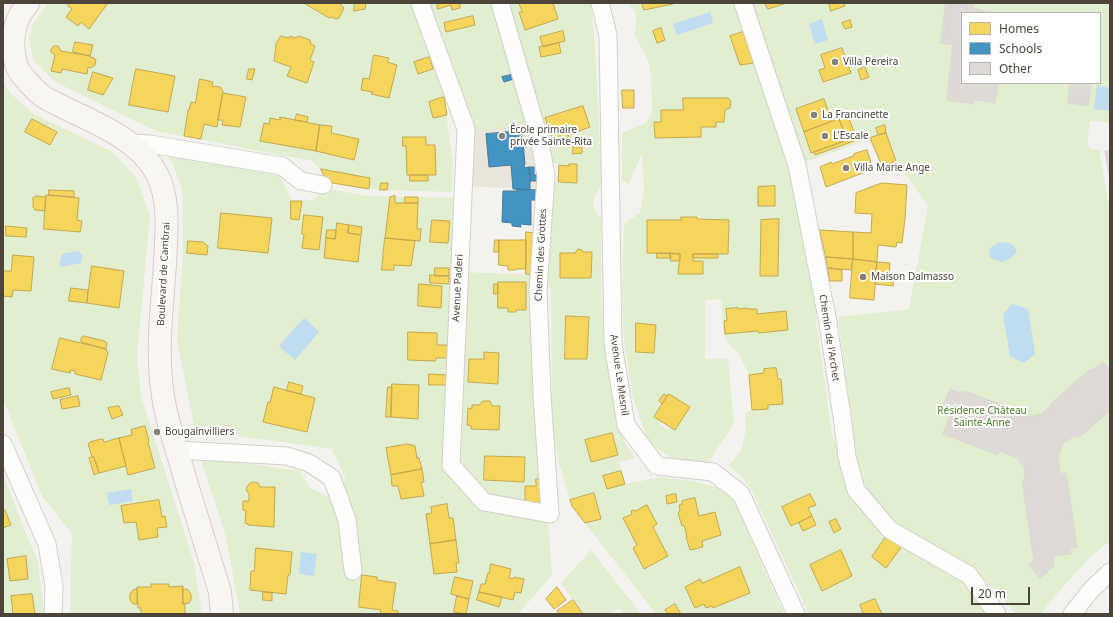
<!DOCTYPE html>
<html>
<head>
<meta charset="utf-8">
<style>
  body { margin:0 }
  #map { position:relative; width:1113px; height:617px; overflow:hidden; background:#f4f2ee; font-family:"Noto Sans",sans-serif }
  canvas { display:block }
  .frame { position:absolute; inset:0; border:4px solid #4b4439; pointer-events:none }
  .legend { position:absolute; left:961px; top:12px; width:140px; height:72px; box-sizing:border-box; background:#fff; border:1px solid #b7b4b0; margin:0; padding:5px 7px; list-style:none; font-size:12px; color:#4b4439 }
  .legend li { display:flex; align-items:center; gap:8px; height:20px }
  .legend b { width:20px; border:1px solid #b7b4b0 }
  .scale { position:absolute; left:971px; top:587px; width:59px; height:18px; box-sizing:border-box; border:2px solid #4b4439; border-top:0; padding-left:5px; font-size:12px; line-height:14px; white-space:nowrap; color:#4b4439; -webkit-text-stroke:3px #fff; paint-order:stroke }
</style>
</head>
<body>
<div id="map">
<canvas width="1113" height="617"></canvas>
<div class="frame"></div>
<ul class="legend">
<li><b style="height:11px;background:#f6d55c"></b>Homes</li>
<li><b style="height:11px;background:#4393c3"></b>Schools</li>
<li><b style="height:11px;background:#dedbd6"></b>Other</li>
</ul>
<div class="scale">20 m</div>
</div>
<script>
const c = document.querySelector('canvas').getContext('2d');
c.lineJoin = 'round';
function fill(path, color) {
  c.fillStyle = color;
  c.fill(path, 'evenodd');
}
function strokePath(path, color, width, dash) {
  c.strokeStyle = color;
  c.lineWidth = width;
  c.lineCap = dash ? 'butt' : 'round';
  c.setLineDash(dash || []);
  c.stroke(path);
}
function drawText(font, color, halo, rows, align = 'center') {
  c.font = font + ' "Noto Sans",sans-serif';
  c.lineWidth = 4;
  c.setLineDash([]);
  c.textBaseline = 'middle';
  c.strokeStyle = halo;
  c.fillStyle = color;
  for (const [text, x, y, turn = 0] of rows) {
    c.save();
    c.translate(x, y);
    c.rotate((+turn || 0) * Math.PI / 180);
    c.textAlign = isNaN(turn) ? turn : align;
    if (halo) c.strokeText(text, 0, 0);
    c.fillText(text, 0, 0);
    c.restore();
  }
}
fill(new Path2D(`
  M517,78L536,140L538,190L468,186L470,132Z`), '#eae5da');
fill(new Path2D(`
  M48,3H415L444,97L453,165L452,192L380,190L326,182L321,170L312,161L156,131L55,82L34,61L29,40L33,24Z
  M429,3H493L531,124L470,132Z
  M507,3H519L522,12H520L525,29L558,19L553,3H591L595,47L602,184C592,197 590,205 601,219V289L604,345L611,384L625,443L635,458L619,462L625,484L662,477L693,481L720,488L733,499L784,614H681L675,604L665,609L668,614H656L585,523L601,519L594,493L570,500L556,452L547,393L552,392L551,287L544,286L553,183H577V164H570L569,166L552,163ZM563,31L565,41L543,46L540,37ZM583,106L590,127L568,135L570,138L558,142L555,134L551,136L545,118ZM578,249L582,250L583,252L591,278H560V253H575ZM566,316L589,317L587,359H565ZM612,433L618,455L591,462L585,440ZM694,498L699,516L715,513L721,535L702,541L703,547L690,550L686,537H687L684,525H682L678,513L680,511L679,506L682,505V501ZM739,568L750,593L713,608L712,606L706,608L704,604L695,608L685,587L700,579L702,583Z
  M628,3H734L797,197L816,283V319L832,435L857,504L885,538L957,574L986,614H882L875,599L860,605L863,613L860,614H809L751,489L741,476L729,466L742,448L746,430L745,413L752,410L749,375L740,356L724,338L721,299L705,300V359L728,358L734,423L708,463L670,457L658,450L648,441L633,398L624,341L622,282L624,224L640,213L644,190L642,153L629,184L622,181V133L646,123L652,112L651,74L648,60L635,36L636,12ZM683,98H728L731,101L730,108L725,110L724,122H716L701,127V137L655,138L654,123L661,122V110H683ZM681,217L697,219L729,221L728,254H718V258H694L693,261H703V274H679V261H671V258H657V253H647V220H681ZM738,308V309L748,308L749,309H756L757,314L786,311L788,330L759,333L758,331L726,334L724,321L727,320L726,309ZM636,323L656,325L654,353L636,352ZM664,394L667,396L669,394L690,407L675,430L671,427L668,430L660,425L661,422L654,417L662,404L659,401ZM810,494L816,505L808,508L812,516L791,526L782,507ZM841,550L852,576L822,590L810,565Z
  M752,3H1110V123L1090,121L1088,136L1089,148L1099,150L1110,212V541L1090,557L1055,596L1041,614H1016L992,587L967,563L901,528L886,516L868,491L858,468L838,317L909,309L928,206L896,161L886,133L803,163ZM962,13H1100V83H962ZM842,48L851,73L823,82L825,68L821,55ZM824,99L832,121L839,119L847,140L811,153L796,109Z
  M3,83L10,93L34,114L111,151L136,177L150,216L137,355L141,396L194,563L202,614H70L72,534L42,496L3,399Z
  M169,155L280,176L292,201L313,200L325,188L367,196L454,198L444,432L446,463L463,489L548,522L552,575L518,614H240L226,537L200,457L299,471L310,488L327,496L343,492L345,477L332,449L195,430L177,340L183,251L182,189Z
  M464,272L535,275L547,505L503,500L485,492L469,475L460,458L459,438ZM494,284H498L515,312H508V308H498V294H494ZM484,352L499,353L498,384L468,382L469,359H484ZM485,456L525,457L524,482L484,480Z
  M3,474L23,526L38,562L44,614H3Z
  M591,550L641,614H624L619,608L611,614H583L561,583Z`), '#e1eecf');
fill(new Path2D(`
  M710,12L713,23L677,35L673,24Z
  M822,19L828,40L815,44L809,24Z
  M1097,86L1110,88V111L1094,109Z
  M1006,242L1013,245L1017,251C1013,257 1009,260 1002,262L990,258L989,249L998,243Z
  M79,251L83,256L81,263L62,267L59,265L62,254Z
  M1012,304L1028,309L1035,354L1024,363L1010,356L1003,314Z
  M304,318L319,332L295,360L279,346Z
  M131,489L133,501L109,505L107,493Z
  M301,552L317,554L314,576L299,574Z`), '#c0ddf1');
const homes = new Path2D(`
  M70,3H108L89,29L81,22L78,26L66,17L72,9L68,6Z
  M304,3H341L340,4L344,8L339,18L336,19L331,17L330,18Z
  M355,3H366L365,9L354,11Z
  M437,3H460V8L452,10L451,5L438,9Z
  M519,3H553L558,19L525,30L519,12H522Z
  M642,3H673V4L644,10Z
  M765,3H787L768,9Z
  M829,3H844L845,6L831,11Z
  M473,16L475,25L446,32L444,23Z
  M850,20L852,27L845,29L842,23Z
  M661,28L665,40L657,43L653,31Z
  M563,31L565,41L543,47L540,37Z
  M743,32L754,63L740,65L730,36Z
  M281,36L289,38L290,36L295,38L299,36L310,40L311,44L315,46L310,60L314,62L307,83L287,76L291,67L274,61L276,44Z
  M75,42L93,45L90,56L73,52Z
  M559,43L561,53L541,57L539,47Z
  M54,46H58L61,51L90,56V57L94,58L96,60L95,65L91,68L88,67L87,74L62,69L61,73L51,71L55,55L51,52V50Z
  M842,48L851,73L823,82L819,70L825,68L821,55Z
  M374,55L389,58L387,62L397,65L389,98L371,94L373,92L361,90L363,78L369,79Z
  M430,57L433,69L418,74L414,62Z
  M865,67L869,77L861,80L858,70Z
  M136,69L175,76L168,112L129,105Z
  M249,69H255L252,80L247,79Z
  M93,72L113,78L103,95L88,90Z
  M200,79L213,82L212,86L220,87L223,91L217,127L204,124L201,139L184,136L188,110H189L191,102L195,103Z
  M622,90H634V108H623Z
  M223,93L246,97L240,127L222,125L223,120H218Z
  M444,97L447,115L433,118L429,102Z
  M683,98H728L731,101L730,108L725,110L724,122H716V127H701V137L655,138L654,122H661V110H683Z
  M824,99L832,121L804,132L796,109Z
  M583,106L590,127L568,135L570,138L558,142L555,134L551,136L545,118Z
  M297,114L308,117L307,122L295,120Z
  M848,116L857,140L815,155L814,152L847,140L839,119Z
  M280,117L320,125L316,151L260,141L264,123L269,124L270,118L280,120Z
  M32,119L57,132L50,145L25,132Z
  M839,119L847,140L811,153L804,132Z
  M320,125L332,126L331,133L359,139L354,160L316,151Z
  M885,125L886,133L878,135L876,128Z
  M886,133L896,161L882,166L870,138Z
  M403,137H426V145H435L436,175H407L406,146H403Z
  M573,147H582V153L573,154Z
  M867,150L873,169L826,187L820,167L831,162L832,164L853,156H854V154Z
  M569,164H577V183L558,182L559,165L569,166Z
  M321,169L370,178L369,189L326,182L323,174Z
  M410,175H428V181H410Z
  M381,183H388L387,190H380Z
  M882,183L907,185L905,219L902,243L897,242L896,247L878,245L877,262L853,259V232L871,233L872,214L855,213L856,193Z
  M775,186V206H758V187Z
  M49,190L74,191V197L49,195Z
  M46,195L79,198L77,220L82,221L80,232L44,229Z
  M36,196L46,197L45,211L35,210L33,207V198Z
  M395,196V203H418L417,229H421L420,241L385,238L390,197Z
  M405,197H418V203H405Z
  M291,201H302L299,220L291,219Z
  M221,213L272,218L268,253L218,248Z
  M304,215L323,217L319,250L302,248L304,235L302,234Z
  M681,217H697V219L729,220L728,254H693V261H703V274H678L680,254L647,253V220H681Z
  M779,219L778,276H760L761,220Z
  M432,220L450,221L448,243L430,242Z
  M337,223L349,225L348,233L361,235L358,262L324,258L326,238L335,239Z
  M349,225L362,227L361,235L348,233Z
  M6,226L27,228L26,237L6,236Z
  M327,230H336L335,239L326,238Z
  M820,230L853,232V259L826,257Z
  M526,232L537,233L535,275L526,274Z
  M385,238L415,241L411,266L394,265V270H382Z
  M495,240H499V252H494Z
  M499,240H526V269H516V270H508V266L499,265Z
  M188,241L203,242L208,246L207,255L187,253Z
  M578,249L582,250L583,252H592L591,278H560V253H575Z
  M657,253H670L671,258H657Z
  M670,253L680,254V261H671Z
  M693,254H718V258H694Z
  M13,255L34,257L31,291L13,290L12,297L4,296V298H3V271H11Z
  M826,257L853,259L851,270L828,268Z
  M853,259L877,262L874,300L850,298Z
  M877,262L890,263L889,277H894L893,286L875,284Z
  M92,266L124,271L119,308L87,303Z
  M435,268H449V276H435Z
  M828,268L842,270V281H830Z
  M430,275L449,276V284L430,283Z
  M498,282H526V310H516V312H508V308H498Z
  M419,284L442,286L441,308L418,306Z
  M494,284H498V294H494Z
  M71,288L88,290L87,303L69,301Z
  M738,308V309L748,308L749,309H757V314L786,311L788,330L759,333L758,331L725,334L724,321L727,320L726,309Z
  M566,316L589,317L587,359H565Z
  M636,323L656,325L654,353L636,352Z
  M408,332L437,333V345H448L447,358H436L435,361L408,360Z
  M84,336L104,341L107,343L106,349L81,342V338Z
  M60,338L106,349L108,353L101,380L75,374V371L71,370L70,373L52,369Z
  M484,352L499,353L498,384L468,382L469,359H484Z
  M776,368L778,379H781L783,404L768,405V409L752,410L749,375L764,373V369Z
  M429,374L446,375V385H429Z
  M289,382L303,386L301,394L287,391Z
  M392,384L419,385L418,419L391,417Z
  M274,387L315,398L307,432L263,422L268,402H270Z
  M388,387H392L391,417H386Z
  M69,388L71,395L53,399L51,392Z
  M664,394L667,396L662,404L659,401Z
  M669,394L690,407L675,430L654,417Z
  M78,396L80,406L62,409L60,400Z
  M483,401H490L492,406H500L499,430L471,429V426L467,425L468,408L472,409V405H479Z
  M119,406L123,415L112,419L108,408Z
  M145,426L149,441L148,442L155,468L128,475L119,438L132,435L131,430Z
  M612,433L618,455L591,462L585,440Z
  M119,438L126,466L99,473L94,457H92L88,444L90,442L101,439H103L104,442Z
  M408,444L415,446L417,458H419L422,469L391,475L386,448Z
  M485,456L525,457L524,482L484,480Z
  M94,457L99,473L94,475L89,458Z
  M422,469L424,482H421L424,496L401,499L398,486H392L391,475Z
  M621,471L625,484L607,489L603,476Z
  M536,479H545L547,505L525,503V486H536Z
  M253,482L258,483L260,487H275L274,527L248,525V524L245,523L246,511L243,510V501H249V494L246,490L247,487L249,484Z
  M594,493L601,519L585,523L572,506L570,500Z
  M676,494L677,502L667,504L666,496Z
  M810,494L816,505L808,508L812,516L791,526L782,507Z
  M695,498L699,516L715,512L721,535L702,541L703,547L690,550L686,537H687L684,525L682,526L678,513L680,511L679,505H682V501Z
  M159,500L162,517L165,516L167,527L157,528L158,537L139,540L136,522L124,523L121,506Z
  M447,504L449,518H453L456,540L430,544L426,514L432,513L431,507Z
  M647,505L657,524L653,527L668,556L644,569L633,548L637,545L623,518L632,514L631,511L633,510L635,511Z
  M3,510H5L11,525L3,528Z
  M812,516L816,525L803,531L799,523Z
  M836,519L841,529L834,533L829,522Z
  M885,538L902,546L886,568L872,557Z
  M456,540L459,563H456L457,572L434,574L430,544Z
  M256,548L292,552L290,575H288L286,594L250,590L251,571H254Z
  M841,550L852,576L822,591L810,565Z
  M26,556L28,579L10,581L7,559Z
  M491,564L511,569L509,578L513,579L514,577L524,579L521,593L515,592L513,600L479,592L481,584H485L488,573H489Z
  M740,567L750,593L713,608L712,606L706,608L704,604L695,608L685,587L700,579L702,583Z
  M362,575L377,577V580L396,583L392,610L398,611V614H380L381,610L359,607Z
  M455,577L473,581L469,599L451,594Z
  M151,584H169V587L183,586V604H185V614H141V608H138L137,587H151Z
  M557,587L566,600L554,609L546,599Z
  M137,589V604H133L130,600V594L133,590Z
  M183,589H187L191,594V600L189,603L183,604Z
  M263,592L272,593V601L263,600Z
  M479,592L502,597L499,607L477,600Z
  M32,594L35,614H13L11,596Z
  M457,596L469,599L466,614L454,612Z
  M875,599L882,614H860L863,613L860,605Z
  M573,600L583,614H559L557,611Z
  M675,604L681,614H668L665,610Z`);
fill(homes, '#f6d55c');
strokePath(homes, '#c3aa52', 1);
const schools = new Path2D(`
  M515,74L517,78L504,82L502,77Z
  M522,131L525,164H524L525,168L529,167L531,181L530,182V190L513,189L511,165L489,167L486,134Z
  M529,167H534V175H538L539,181H531Z
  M517,189L538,190V200H531V225L520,224L521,227L512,226V223L502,222L503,191H517Z`);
fill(schools, '#4393c3');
strokePath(schools, '#457b9a', 1);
const building = new Path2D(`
  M946,3H974L973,8L951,6L946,44L941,43Z
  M951,6L973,8L993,12V13H962V46L946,44Z
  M953,45L958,46L952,96L974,99V104L947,100Z
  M958,46H962V83H998L995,103L952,96Z
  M1070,83L1091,85L1088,106L1068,103Z
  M1105,151H1110V174H1109Z
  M1103,362L1110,370V411L1078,438L1075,435L1063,444L1058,457L1060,474L1066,473L1077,547L1070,548L1071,554L1053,556L1054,566L1040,578L1029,565L1034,561L1022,480L1025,479L1024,467L1015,457L1000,451L998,455L943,434L950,414L941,411L950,389L963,394L964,391L1014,409L1013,412L1027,417L1041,414L1051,406L1050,405L1076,381L1091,369L1092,370Z`);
fill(building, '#dedbd6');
strokePath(building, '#dcd9d4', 1);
const street = new Path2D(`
  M420,3L466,129L451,465L484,502L550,514L542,395L538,291L546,176L540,141L500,3
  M600,3L608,35L613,344L626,425L657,466L713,472L741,494L796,614
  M743,3L797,165L828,323L843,424L847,457L856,490L890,530L969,575L997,614
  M128,143L150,144L282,166L301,181L323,185
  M3,444L47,544L54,586L53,614
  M177,450L287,456L309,463L332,478L347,520L353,571
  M1072,614L1091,590L1110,572`);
const secondary = new Path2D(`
  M28,3C25,8 21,12 19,17C12,31 12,49 16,64C18,73 34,89 41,95C48,100 57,104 65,108C98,124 139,140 157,174C171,202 166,234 165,264C162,308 156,353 163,396C167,423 177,449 184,475C196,514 208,553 220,592L222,614`);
strokePath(street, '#d2d0cb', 19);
strokePath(secondary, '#d3cfc5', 24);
strokePath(street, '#fdfdfc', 17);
strokePath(secondary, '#f7f6f1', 22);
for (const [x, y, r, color] of [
  [835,62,4,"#868178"],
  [814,115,4,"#868178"],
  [502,136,4,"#868178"],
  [825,136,4,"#868178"],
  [846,168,4,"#868178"],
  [863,277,4,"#868178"],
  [157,432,4,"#868178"]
]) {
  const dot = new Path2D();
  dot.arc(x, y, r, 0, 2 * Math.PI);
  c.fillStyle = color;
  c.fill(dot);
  strokePath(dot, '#fff', 1.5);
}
drawText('10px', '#4b4439', '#fff', [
  ["Villa Pereira",843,62],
  ["La Francinette",822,115],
  ["École primaire",510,130],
  ["privée Sainte-Rita",510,142],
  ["L'Escale",833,136],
  ["Villa Marie Ange",854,168],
  ["Maison Dalmasso",871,277],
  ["Bougainvilliers",165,432]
], 'left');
drawText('10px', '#4b4439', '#fff', [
  ["Chemin des Grottes",541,255,-87],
  ["Boulevard de Cambrai",164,274,-87],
  ["Avenue Paderi",458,288,-87],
  ["Chemin de l'Archet",829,338,81],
  ["Avenue Le Mesnil",619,375,82]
]);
drawText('10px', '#4a7f2a', '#fff', [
  ["Résidence Château",982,411],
  ["Sainte-Anne",982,423]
]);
</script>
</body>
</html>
